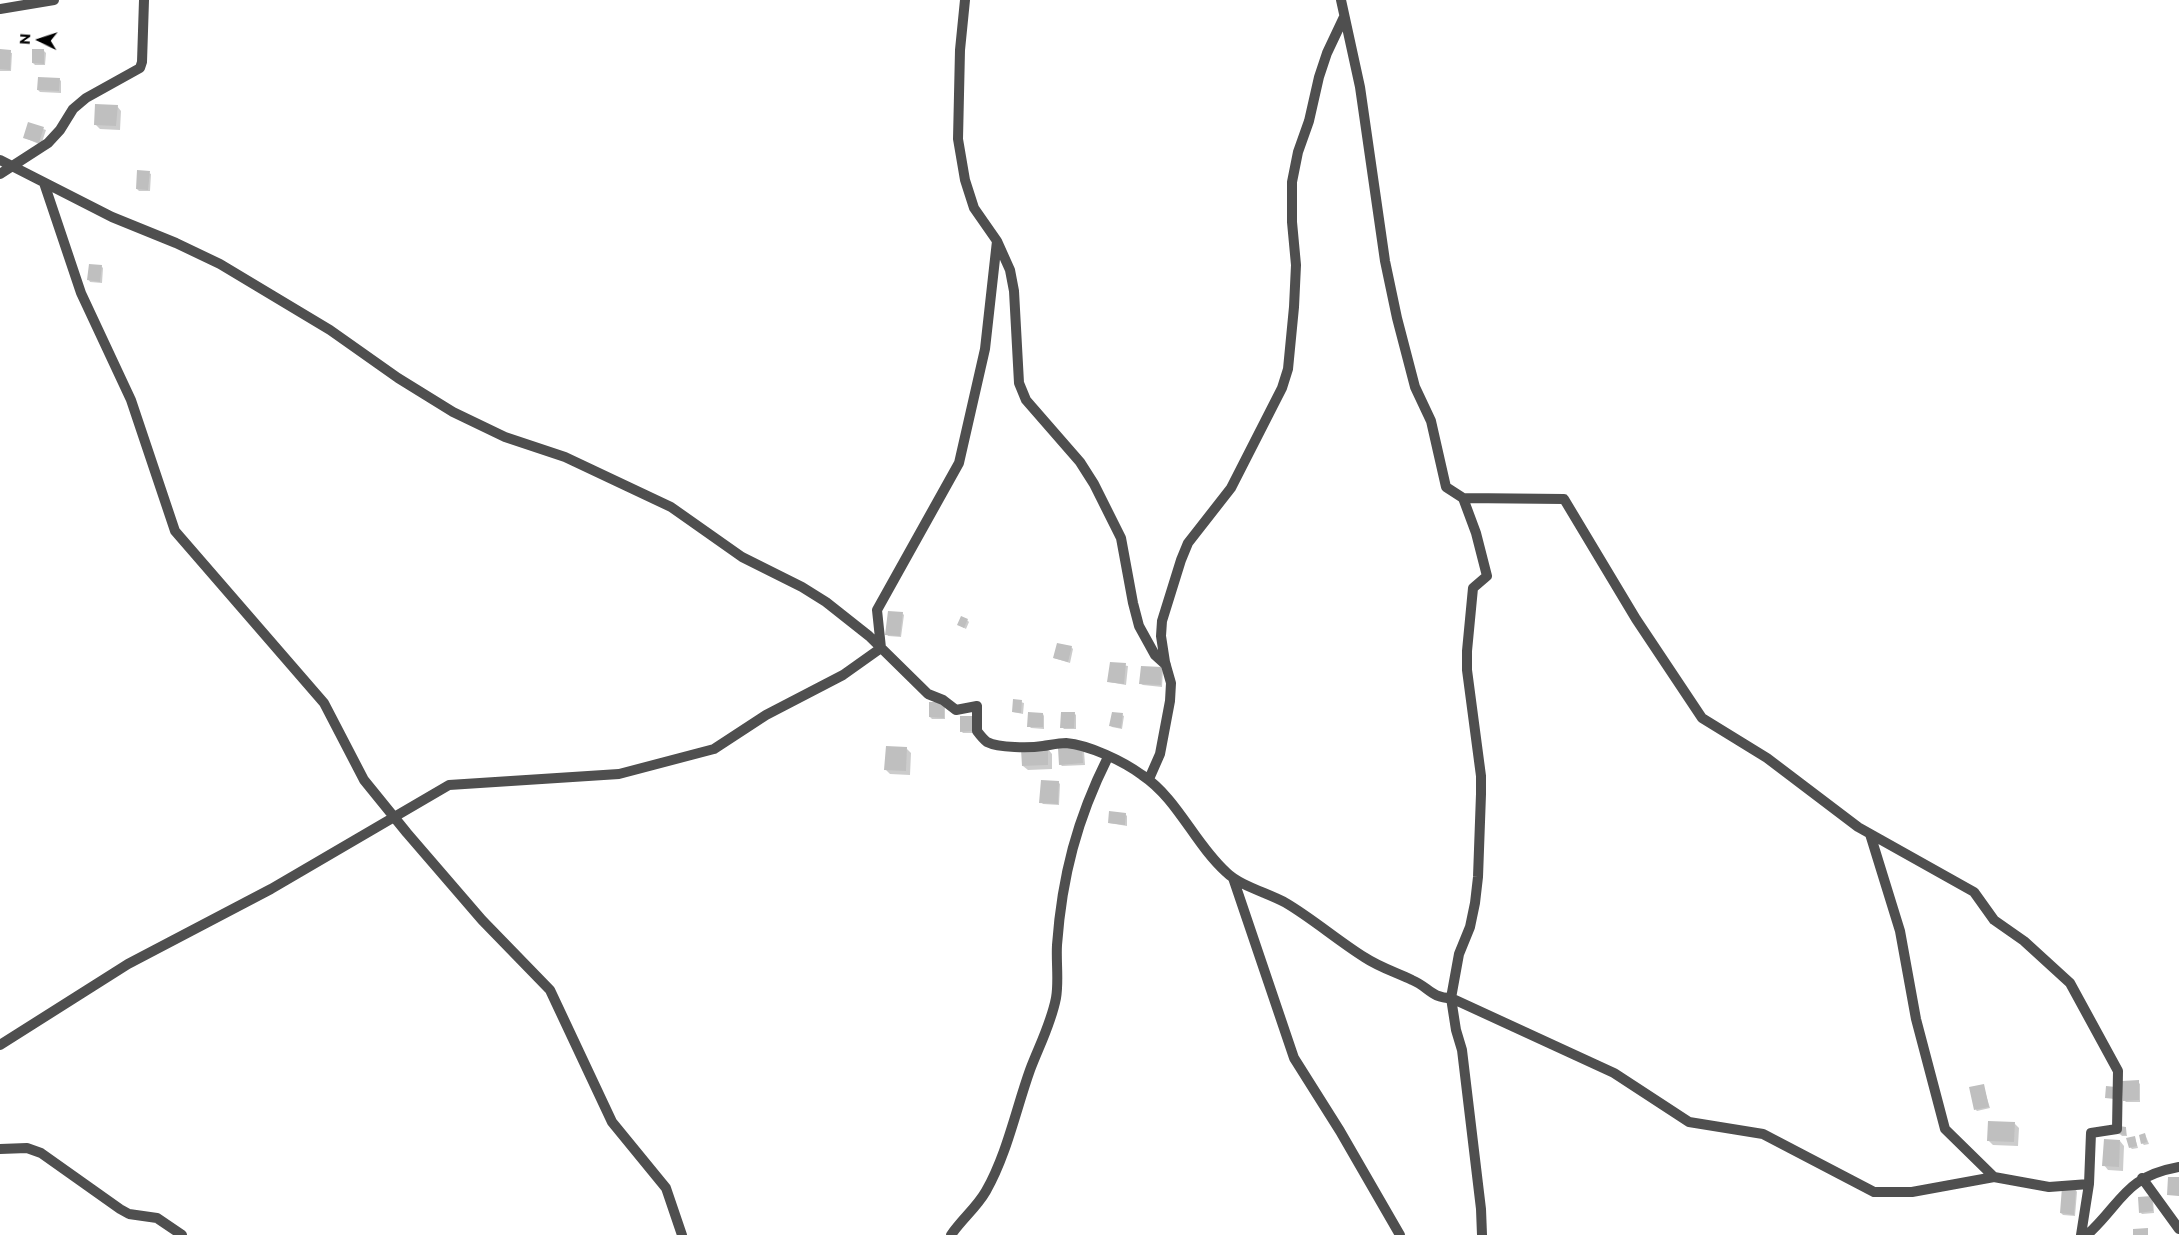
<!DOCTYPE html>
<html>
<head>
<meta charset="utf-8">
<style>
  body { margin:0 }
  #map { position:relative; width:2179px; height:1235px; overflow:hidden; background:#fff; font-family:Montserrat,sans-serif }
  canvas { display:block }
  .north { position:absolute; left:15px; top:15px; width:50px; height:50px; -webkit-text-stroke:4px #fff; paint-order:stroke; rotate:274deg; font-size:14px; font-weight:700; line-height:20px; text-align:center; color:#000 }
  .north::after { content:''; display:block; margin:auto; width:18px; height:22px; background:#000; clip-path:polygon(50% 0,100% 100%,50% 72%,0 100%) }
</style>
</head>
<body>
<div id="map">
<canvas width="2179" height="1235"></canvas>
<div class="north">N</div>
</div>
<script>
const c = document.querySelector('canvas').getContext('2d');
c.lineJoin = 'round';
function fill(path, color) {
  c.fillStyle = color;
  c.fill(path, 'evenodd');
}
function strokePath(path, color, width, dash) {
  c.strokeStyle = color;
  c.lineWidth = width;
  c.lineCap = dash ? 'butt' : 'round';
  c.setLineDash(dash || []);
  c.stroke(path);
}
fill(new Path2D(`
  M0,51L12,53L11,71H0Z
  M44,51L46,53L45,65H35L33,63Z
  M59,79L61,81V93L40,92L38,90Z
  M117,106L121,111L120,130L100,129L95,124Z
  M29,124L46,130L41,145L25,138Z
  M149,173L151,174L150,191H139L137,189Z
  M101,266L103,268L102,283L90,282L89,280Z
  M902,613L904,615L901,637L888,636L887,634Z
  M967,620L969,622L966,629L959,625Z
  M1071,647L1073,649L1070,663L1054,658Z
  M1111,663L1128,666L1126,685L1109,682Z
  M1161,668L1163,670L1162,687L1143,685L1141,684Z
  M1014,700L1024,703L1023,714L1013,712Z
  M945,705V719H932L930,717Z
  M1074,713L1076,715V729H1064L1062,727Z
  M1043,714L1044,716V729L1031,728L1029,726Z
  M1122,715L1124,716L1122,729L1112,727L1110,725Z
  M972,718L974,733H963L961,731Z
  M907,749L911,753L910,775L890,774L886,770Z
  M1048,749L1052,754V769L1028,770L1023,766Z
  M1059,750L1084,751L1085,765L1062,766L1060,764Z
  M1058,782L1060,784L1059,805L1043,804L1041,802Z
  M1125,814L1127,816V826L1109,823Z
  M2138,1082L2140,1084V1102H2126L2124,1100Z
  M1983,1085L1990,1108L1977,1111L1976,1110Z
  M2015,1124L2019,1128L2018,1146L1993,1145L1988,1140Z
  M2126,1128L2127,1136H2122L2120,1134Z
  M2145,1134L2149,1144L2144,1145L2142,1143Z
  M2135,1138L2138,1148L2132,1149L2130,1147Z
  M2120,1141L2124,1146L2123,1171L2108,1170L2104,1165Z
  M2076,1190L2077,1192L2075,1216L2063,1215L2061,1213Z
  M2153,1199L2154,1213L2142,1214L2140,1212Z`), '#0003');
fill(new Path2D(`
  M0,49L11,50L10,70L0,69Z
  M32,49H44V64L32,63Z
  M38,77L60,78L59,91L37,90Z
  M95,104L118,105L116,126L94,125Z
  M28,122L44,127L39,143L23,138Z
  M137,170L150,171L148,190L136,189Z
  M89,264L102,265L100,282L87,280Z
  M888,611L903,612L900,636L885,635Z
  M961,616L968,619L964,628L957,625Z
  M1057,643L1072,646L1068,662L1053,658Z
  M1110,662L1126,663L1124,684L1107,682Z
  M1141,666L1162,667L1161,685L1139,684Z
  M1013,699L1022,700L1021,713L1012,712Z
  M929,702H944V718L929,717Z
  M1028,712L1043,713V727H1027Z
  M1061,712H1075L1074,728H1060Z
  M1112,712L1123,713L1121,728L1109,726Z
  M960,716H973V731L960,732Z
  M886,746L907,747L906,771L884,770Z
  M1082,747L1083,763L1059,765L1058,748Z
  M1048,748V765L1022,766L1021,749Z
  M1041,780L1059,781L1058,804L1039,803Z
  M1109,811L1126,813L1125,825L1108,823Z
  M2139,1080V1100L2123,1101L2122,1081Z
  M1984,1084L1989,1107L1974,1110L1969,1087Z
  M2106,1086L2116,1087L2115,1099L2105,1098Z
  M1988,1121L2015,1122L2014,1142L1987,1141Z
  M2119,1126L2126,1127V1135L2118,1134Z
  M2145,1133L2147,1142L2141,1144L2139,1135Z
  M2135,1136L2137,1146L2129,1148L2126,1138Z
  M2104,1139L2120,1140L2119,1167L2102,1166Z
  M2168,1177H2179V1196L2167,1195Z
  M2062,1187L2076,1189L2074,1215L2060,1213Z
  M2152,1196L2153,1211L2139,1213L2138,1197Z
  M2148,1228V1235H2133V1229Z`), '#bfbfbf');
strokePath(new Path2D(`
  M965,0L960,50L958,139L965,180L974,208L997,241L1010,270L1014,291L1019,383L1026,400L1080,462L1094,484L1121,538L1133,603L1139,626L1155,655L1166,665
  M1341,0L1360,87L1385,261L1397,318L1415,387L1431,421L1446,487L1463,498L1476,533L1487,576L1473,588L1467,651V670L1481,776V794L1478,877L1475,903L1470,927L1459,954L1451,998L1456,1030L1462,1050L1481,1209L1482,1235
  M0,9L54,0
  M0,160L112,217L176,243L220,264L330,330L398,378L453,412L505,437L565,457L671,507L742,557L802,587L826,602L869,636L928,694L943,700L956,710L977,706V731C980,735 983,739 987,742C999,748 1030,748 1043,746C1050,745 1059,743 1066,743C1089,745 1123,761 1142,775C1178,799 1194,843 1226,872C1240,886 1268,893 1286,903C1313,919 1337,940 1364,957C1379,967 1395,972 1412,980C1429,987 1431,998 1451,998L1614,1073L1689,1122L1763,1134L1874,1192H1912L1994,1177L2049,1187L2089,1184
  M0,174L48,143L60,130L73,109L86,98L140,68L142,62L144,0
  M44,183L81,293L131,400L175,531L324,703L364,780L407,833L482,920L550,990L612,1122L666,1188L682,1235
  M1463,498L1564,499L1636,619L1702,718L1767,758L1858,827L1974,892L1994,920L2024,941L2070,983L2118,1071L2117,1129L2091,1133L2089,1184L2081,1235
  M1149,779L1160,754L1170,701L1171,683L1165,662L1161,636L1162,621L1181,560L1188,543L1231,488L1282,388L1288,369L1294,307L1296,265L1292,222V182L1298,152L1309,121L1319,77L1327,53L1344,17
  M1870,834L1900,931L1916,1019L1945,1129L1994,1177
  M1233,878L1294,1058L1340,1131L1400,1235
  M0,1045L128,964L271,889L449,785L619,774L714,749L766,715L843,675L881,648L877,610L959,463L985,349L997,241
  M0,1149L27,1148L41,1153L120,1209L129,1214L157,1218L182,1235
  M2142,1178L2179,1229
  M951,1235C962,1219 977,1207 986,1191C1007,1154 1016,1109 1030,1070C1039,1046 1051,1024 1056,998C1059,981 1056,963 1057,945C1062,876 1077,819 1108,757
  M2087,1235C2123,1202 2124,1177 2179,1167`), '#4f4f4f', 10);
</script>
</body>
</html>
